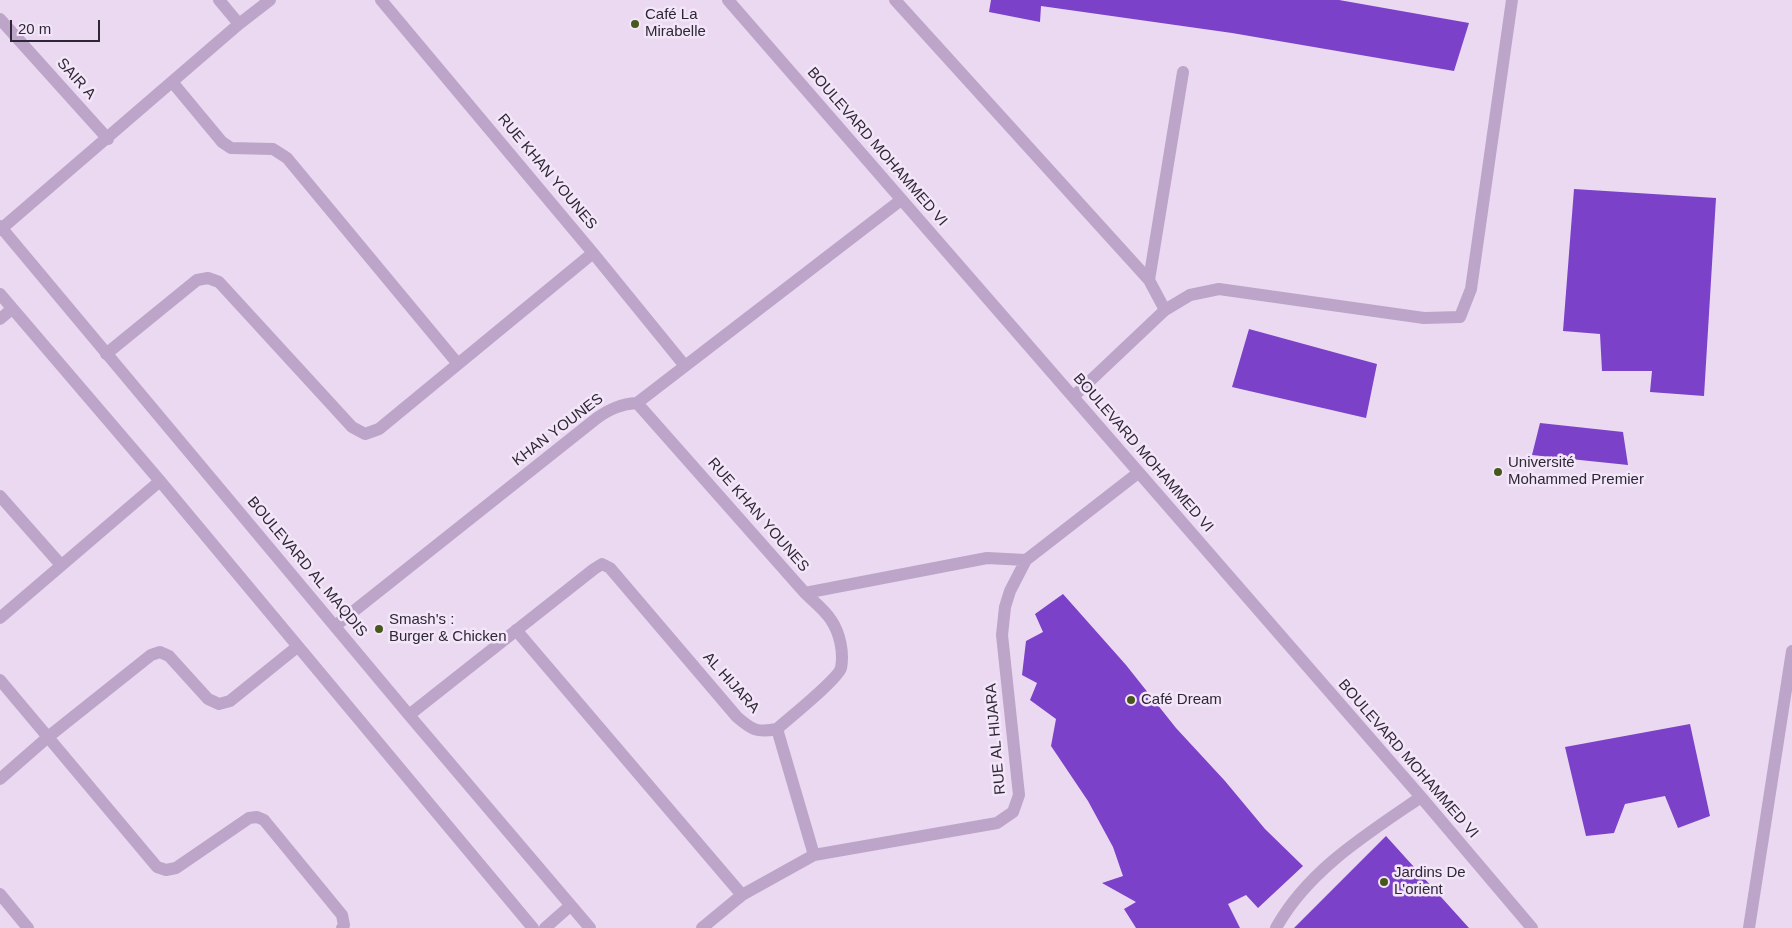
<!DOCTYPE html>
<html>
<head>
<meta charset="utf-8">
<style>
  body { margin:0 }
  #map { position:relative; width:1792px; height:928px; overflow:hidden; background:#ebd9f2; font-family:Arial,sans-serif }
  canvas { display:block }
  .scale { position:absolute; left:10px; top:20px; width:90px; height:22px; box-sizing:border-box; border:2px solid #2e2736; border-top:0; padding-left:6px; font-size:15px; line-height:18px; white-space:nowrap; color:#2e2736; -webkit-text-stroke:4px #f4e6f9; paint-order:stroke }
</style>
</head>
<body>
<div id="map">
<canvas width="1792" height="928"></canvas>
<div class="scale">20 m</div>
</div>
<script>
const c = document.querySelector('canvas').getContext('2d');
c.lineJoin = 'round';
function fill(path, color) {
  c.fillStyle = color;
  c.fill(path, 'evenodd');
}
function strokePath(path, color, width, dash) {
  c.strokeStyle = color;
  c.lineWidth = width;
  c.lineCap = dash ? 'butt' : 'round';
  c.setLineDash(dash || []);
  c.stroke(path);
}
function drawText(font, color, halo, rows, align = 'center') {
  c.font = font + ' Arial,sans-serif';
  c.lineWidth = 5;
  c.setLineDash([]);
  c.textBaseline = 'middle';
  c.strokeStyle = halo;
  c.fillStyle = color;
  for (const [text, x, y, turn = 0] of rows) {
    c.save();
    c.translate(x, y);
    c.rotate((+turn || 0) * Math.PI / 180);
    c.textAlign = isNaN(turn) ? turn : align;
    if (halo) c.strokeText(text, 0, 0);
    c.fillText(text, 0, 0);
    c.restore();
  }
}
fill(new Path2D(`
  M991,0H1339L1469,23L1454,71L1232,33L1041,6L1040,22L989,12Z
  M1574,189L1716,198L1704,396L1650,392L1652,371H1602L1600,334L1563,331Z
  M1249,329L1377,364L1366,418L1232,387Z
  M1540,423L1623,432L1628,465L1532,455Z
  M1063,594L1126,665L1176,728L1225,781L1265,829L1303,866L1258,908L1246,895L1228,904L1240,928H1136L1124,909L1136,902L1102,883L1123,876L1113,847L1088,801L1051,746L1056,719L1030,700L1037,683L1022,675L1026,641L1043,632L1035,614Z
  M1690,724L1710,816L1678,828L1665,796L1625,804L1614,833L1586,836L1565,747Z
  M1386,836L1469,928H1294Z`), '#7b41c8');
strokePath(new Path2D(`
  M219,0L239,24
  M381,0L593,253L685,366
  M728,0L1421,797L1532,928
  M895,0L1149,280L1165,310
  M0,19L108,139
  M173,83L222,142L231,148L273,149L287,158L458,364
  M0,226L409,715L590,928
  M0,230L239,24L270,0
  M1149,280L1183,72
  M0,294L160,481L533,928
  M0,319L12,309
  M106,354L197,280L208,278L219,282L352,427L365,434L379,429L593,253
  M1073,397L1165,310L1190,295L1219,289L1424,318L1460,317L1471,289L1512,0
  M637,403L805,593L987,558L1026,560
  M0,496L61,565
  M0,618L160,481
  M335,626L597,418C610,409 621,404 637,403L901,200
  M516,630L742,895
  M0,680L157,867L166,870L176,868L249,818L257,817L264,820L342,915L344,925L342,928
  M409,715L594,569L602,564L610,568L737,717C752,730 757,733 777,729L814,855
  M777,729C788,719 838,679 841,668C844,653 840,633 831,620C825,610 813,601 805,593
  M0,779L48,737L151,655L160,652L169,656L208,699L219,704L230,701L297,647
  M0,894L28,928
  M545,928L570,906
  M702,928L742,895L814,855L997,823L1013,812L1019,795L1002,635L1005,607L1010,591L1026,560L1138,473
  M1276,928C1308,870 1367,834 1421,797
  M1749,928L1792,651`), '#bda5ca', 12);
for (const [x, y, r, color] of [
  [635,24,5,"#48581c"],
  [1498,472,5,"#48581c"],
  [379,629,5,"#48581c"],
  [1131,700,5,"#48581c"],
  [1384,882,5,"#48581c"]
]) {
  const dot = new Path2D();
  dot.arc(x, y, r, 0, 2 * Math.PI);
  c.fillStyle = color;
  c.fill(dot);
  strokePath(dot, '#f4e6f9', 2);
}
drawText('15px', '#2e2736', '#f4e6f9', [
  ["Café La",645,15],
  ["Mirabelle",645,32],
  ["Université",1508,463],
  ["Mohammed Premier",1508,480],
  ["Smash's :",389,620],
  ["Burger & Chicken",389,637],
  ["Café Dream",1141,700],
  ["Jardins De",1394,873],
  ["L'orient",1394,890]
], 'left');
drawText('15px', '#2e2736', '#f4e6f9', [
  ["SAIR A",76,79,48],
  ["BOULEVARD MOHAMMED VI",877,147,49],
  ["RUE KHAN YOUNES",547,172,50],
  ["KHAN YOUNES",558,430,-37],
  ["BOULEVARD MOHAMMED VI",1143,453,49],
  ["RUE KHAN YOUNES",758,515,49],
  ["BOULEVARD AL MAQDIS",307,567,50],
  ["AL HIJARA",731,683,48],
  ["RUE AL HIJARA",996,739,-95],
  ["BOULEVARD MOHAMMED VI",1408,759,49]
]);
</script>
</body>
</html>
